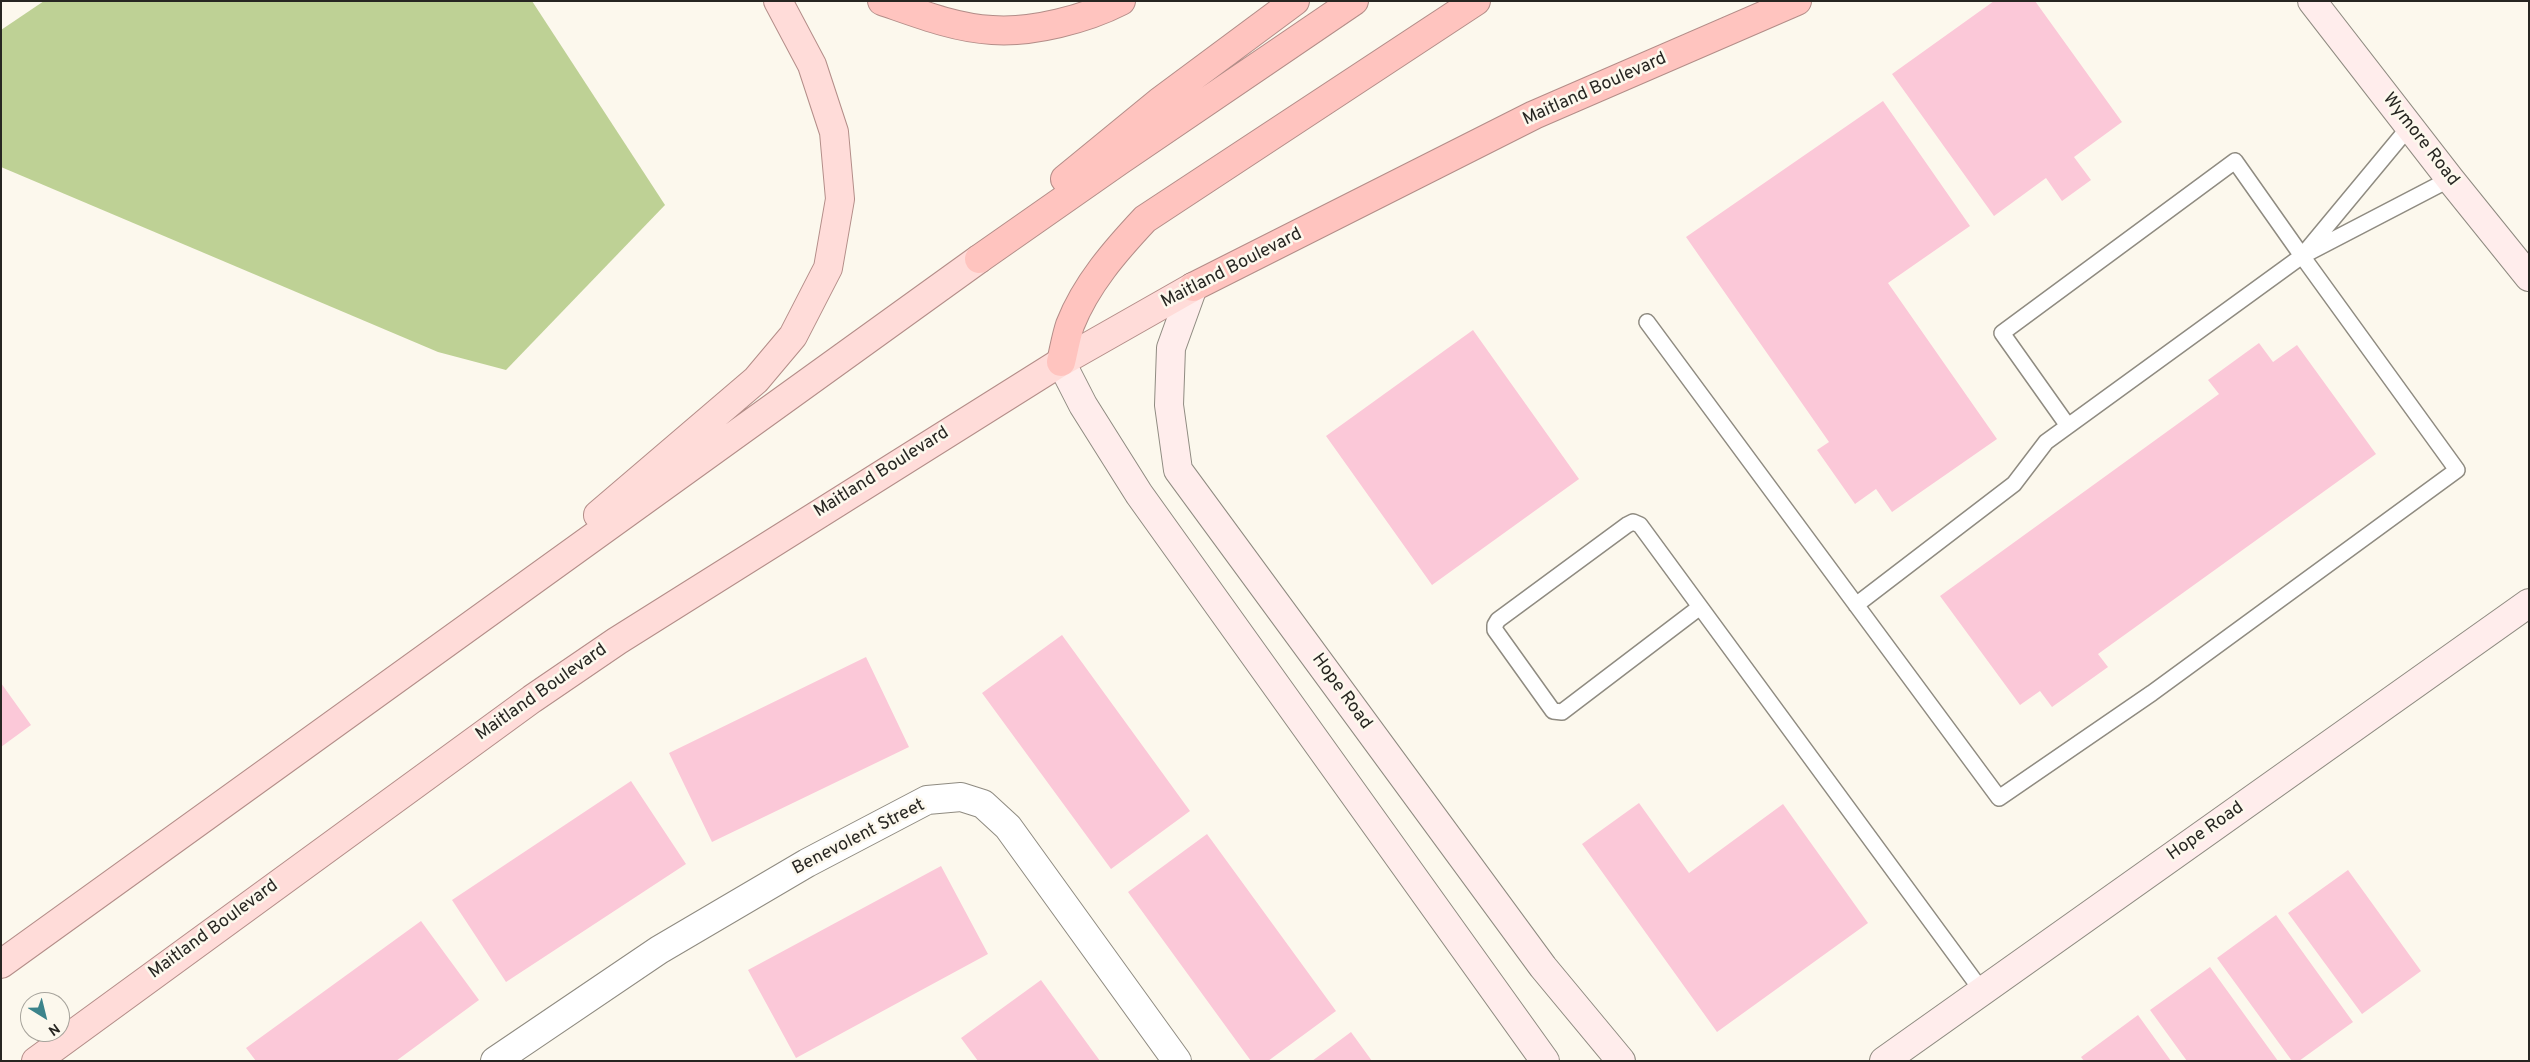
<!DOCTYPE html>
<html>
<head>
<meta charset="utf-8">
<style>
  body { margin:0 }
  #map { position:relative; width:2530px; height:1062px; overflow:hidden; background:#fcf8ed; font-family:Overpass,sans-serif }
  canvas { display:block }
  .frame { position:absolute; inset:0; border:2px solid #272622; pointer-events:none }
  .north { position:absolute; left:20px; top:992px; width:50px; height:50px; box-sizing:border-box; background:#fcf8ed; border:1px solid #a7a49c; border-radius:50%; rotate:144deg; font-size:14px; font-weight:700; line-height:20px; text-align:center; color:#272622 }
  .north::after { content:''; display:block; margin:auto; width:18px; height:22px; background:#3c848b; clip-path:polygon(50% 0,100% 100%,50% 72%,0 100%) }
</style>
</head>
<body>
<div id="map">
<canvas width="2530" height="1062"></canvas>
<div class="frame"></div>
<div class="north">N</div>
</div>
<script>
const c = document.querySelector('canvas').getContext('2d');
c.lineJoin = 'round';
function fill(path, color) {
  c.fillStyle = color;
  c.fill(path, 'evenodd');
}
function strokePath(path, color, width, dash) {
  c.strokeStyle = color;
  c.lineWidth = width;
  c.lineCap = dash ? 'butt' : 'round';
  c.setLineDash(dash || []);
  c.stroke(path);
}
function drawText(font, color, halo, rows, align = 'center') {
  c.font = font + ' Overpass,sans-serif';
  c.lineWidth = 5;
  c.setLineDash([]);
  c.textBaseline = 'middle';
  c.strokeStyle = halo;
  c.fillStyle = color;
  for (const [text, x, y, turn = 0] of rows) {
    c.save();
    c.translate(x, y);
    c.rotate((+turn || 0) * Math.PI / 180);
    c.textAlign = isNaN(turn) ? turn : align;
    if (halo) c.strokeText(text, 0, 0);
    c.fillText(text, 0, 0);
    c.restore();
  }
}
fill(new Path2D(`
  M44,1H532L665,205L506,370L438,352L1,167V30Z`), '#bed195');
fill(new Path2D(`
  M1994,1H2035L2122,122L2074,157L2091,180L2062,201L2046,178L1994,216L1892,74Z
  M1883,101L1970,226L1888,283L1997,439L1892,512L1876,489L1855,504L1817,450L1829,442L1686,237Z
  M1473,330L1579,479L1432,585L1326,436Z
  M2259,343L2273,362L2297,345L2376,454L2098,654L2108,667L2052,707L2040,691L2020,705L1940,596L2219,394L2208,380Z
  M1062,635L1190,811L1111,869L982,693Z
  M866,657L909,747L712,842L669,753Z
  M1,683L31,725L1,747Z
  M631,781L686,864L506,982L452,900Z
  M1639,803L1689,873L1783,804L1868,923L1717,1032L1582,844Z
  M1207,834L1336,1011L1268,1061H1251L1128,892Z
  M941,866L988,954L796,1058L748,970Z
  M2348,870L2421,971L2362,1014L2288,913Z
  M2276,915L2353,1022L2299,1061H2292L2217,958Z
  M421,921L479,1000L396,1061H256L246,1048Z
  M2210,967L2278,1061H2187L2150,1010Z
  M1041,980L1100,1061H978L961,1038Z
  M2138,1015L2171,1061H2084L2081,1057Z
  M1351,1032L1372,1061H1312Z`), '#fbc8d8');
const service = new Path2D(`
  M1647,322L1999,798L2152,693L2457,470L2302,256L2450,179
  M2068,426L2002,333L2235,161L2302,256
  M1856,605L2014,484L2046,442L2302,256L2409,127
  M1700,607L1562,712L1553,711L1495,630V625L1498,620L1627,525L1633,522L1640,525L1982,991`);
const minor = new Path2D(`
  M495,1061L659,950L807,863L927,800L961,797L983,804L1008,827L1177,1061`);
const secondary = new Path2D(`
  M2312,1L2450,179L2529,277
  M1193,287L1171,348L1169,405L1178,470L1543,967L1621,1061
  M1061,362L1083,405L1139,494L1545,1061
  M1884,1061L2529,603`);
const primary = new Path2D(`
  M598,515L756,380L793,336L828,268L840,199L834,132L812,65L778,1
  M1,964L979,259
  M36,1061L532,699L617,641L1061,362L1193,287`);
const motorway = new Path2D(`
  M882,1C917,13 955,28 992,30C1032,33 1086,19 1121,1
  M1065,179L1159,102L1295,1
  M979,259L1119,161L1354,1
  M1193,287L1534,115L1797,1
  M1061,362C1064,350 1066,337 1070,325C1086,284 1116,250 1145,219L1476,1`);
strokePath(service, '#8f8b81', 18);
strokePath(minor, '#8f8b81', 30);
strokePath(secondary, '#8f8b81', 30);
strokePath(primary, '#b38d88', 30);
strokePath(motorway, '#b38d88', 30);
strokePath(service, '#fff', 15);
strokePath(minor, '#fff', 28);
strokePath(secondary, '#ffedec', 28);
strokePath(primary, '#ffdcd9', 28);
strokePath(motorway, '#ffc4bf', 28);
drawText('18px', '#272622', '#fcf8ed', [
  ["Maitland Boulevard",1595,90,-24],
  ["Wymore Road",2420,140,52],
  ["Maitland Boulevard",1232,269,-27],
  ["Maitland Boulevard",882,473,-32],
  ["Hope Road",1341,692,54],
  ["Maitland Boulevard",542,693,-35],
  ["Hope Road",2206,832,-35],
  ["Benevolent Street",859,838,-27],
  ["Maitland Boulevard",214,930,-36]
]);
</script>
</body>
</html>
